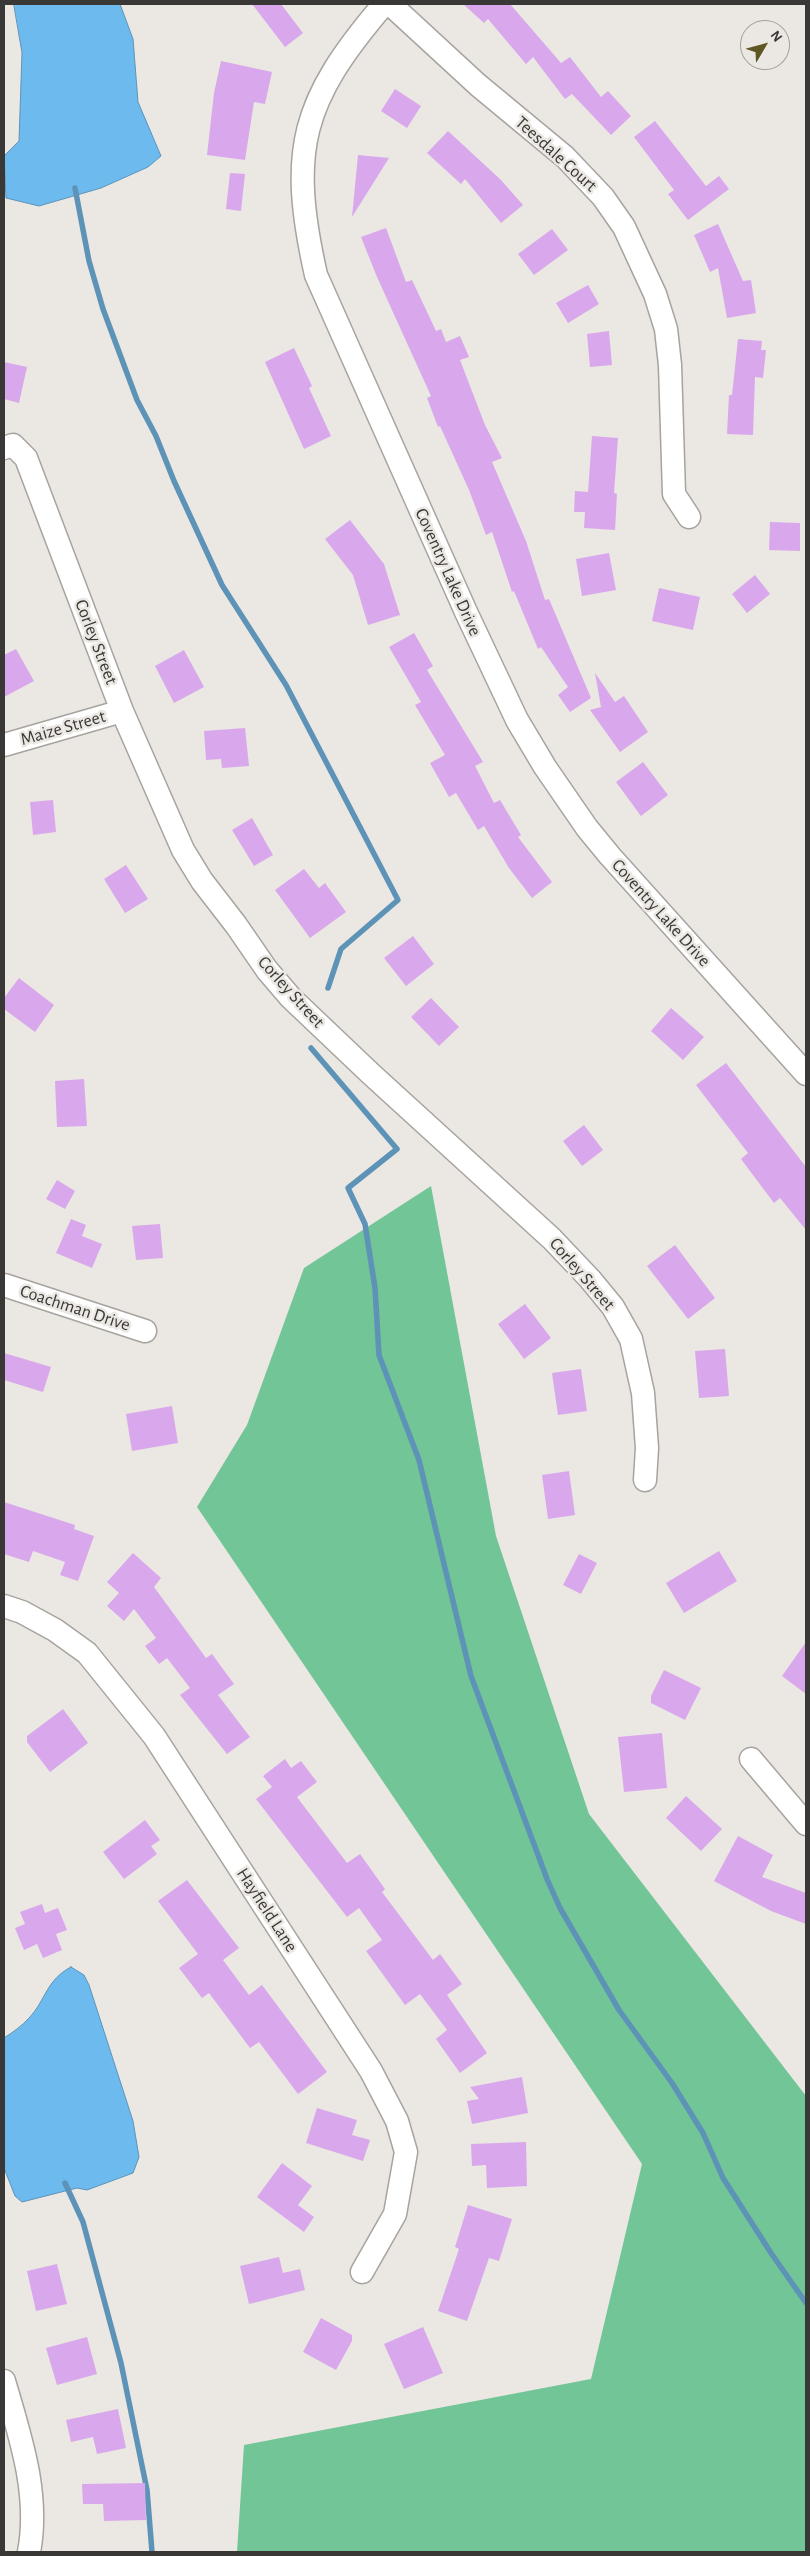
<!DOCTYPE html>
<html>
<head>
<meta charset="utf-8">
<style>
  body { margin:0 }
  #map { position:relative; width:810px; height:2556px; overflow:hidden; background:#ebe7e2; font-family:"Alegreya Sans",sans-serif }
  canvas { display:block }
  .frame { position:absolute; inset:0; border:5px solid #393836; pointer-events:none }
  .north { position:absolute; left:740px; top:20px; width:50px; height:50px; box-sizing:border-box; background:#ebe7e2; border:1px solid #a4a19d; border-radius:50%; rotate:53deg; font-size:14px; font-weight:700; line-height:20px; text-align:center; color:#393836 }
  .north::after { content:''; display:block; margin:auto; width:18px; height:22px; background:#5e5724; clip-path:polygon(50% 0,100% 100%,50% 72%,0 100%) }
</style>
</head>
<body>
<div id="map">
<canvas width="810" height="2556"></canvas>
<div class="frame"></div>
<div class="north">N</div>
</div>
<script>
const c = document.querySelector('canvas').getContext('2d');
c.lineJoin = 'round';
function fill(path, color) {
  c.fillStyle = color;
  c.fill(path, 'evenodd');
}
function strokePath(path, color, width, dash) {
  c.strokeStyle = color;
  c.lineWidth = width;
  c.lineCap = dash ? 'butt' : 'round';
  c.setLineDash(dash || []);
  c.stroke(path);
}
function drawText(font, color, halo, rows, align = 'center') {
  c.font = font + ' "Alegreya Sans",sans-serif';
  c.lineWidth = 5;
  c.setLineDash([]);
  c.textBaseline = 'middle';
  c.strokeStyle = halo;
  c.fillStyle = color;
  for (const [text, x, y, turn = 0] of rows) {
    c.save();
    c.translate(x, y);
    c.rotate((+turn || 0) * Math.PI / 180);
    c.textAlign = isNaN(turn) ? turn : align;
    if (halo) c.strokeText(text, 0, 0);
    c.fillText(text, 0, 0);
    c.restore();
  }
}
fill(new Path2D(`
  M431,1186L496,1536L589,1814L806,2096V2552H237L244,2445L591,2379L642,2164L197,1507L247,1425L304,1268Z`), '#71c596');
const water = new Path2D(`
  M14,4H120L133,39L138,102L161,156L148,167L101,188L39,206L6,198L4,156L19,141L22,53Z
  M71,1967L84,1975L89,1985L133,2121L139,2157L133,2173L87,2190L77,2188L22,2202L15,2196L4,2168V2038C13,2032 22,2026 29,2018C46,2000 46,1980 71,1967Z`);
fill(water, '#6cbaee');
strokePath(water, '#5d93b7', 1);
strokePath(new Path2D(`
  M75,188L89,261L103,309L137,400L156,436L174,481L222,585L286,685L398,900L341,949L328,988
  M311,1048L397,1149L348,1188L365,1224L375,1288L379,1355L419,1460L471,1676L547,1879L560,1908L619,2010L672,2083L703,2133L723,2178L771,2253L806,2303
  M65,2183L83,2222L121,2363L147,2490L152,2552`), '#5d93b7', 5.5);
fill(new Path2D(`
  M252,4H281L303,33L285,47Z
  M463,4H510L561,63L570,57L601,97L608,91L631,116L611,135L572,94L565,99L533,57L526,64L488,19L484,23Z
  M221,61L272,72L265,104L254,102L245,160L207,155L214,93Z
  M395,89L421,106L407,128L381,111Z
  M655,121L706,186L719,176L729,189L688,220L668,194L674,190L634,137Z
  M448,131L501,180L523,205L501,223L465,179L461,184L427,153Z
  M358,155L389,158L352,217Z
  M230,173L245,174L241,211L226,209Z
  M718,224L743,281L751,280L756,313L727,318L718,268L710,272L694,235Z
  M386,228L406,282L412,280L436,331L441,329L446,342L460,336L469,357L460,360L485,425L502,458L492,462L526,541L545,600L549,599L591,698L570,712L558,695L568,687L541,647L538,649L514,591L512,592L492,532L486,535L469,490L440,426L438,427L427,398L431,396L377,277L361,237Z
  M552,229L568,250L534,275L518,254Z
  M588,285L599,304L568,323L556,303Z
  M609,331L612,365L590,367L587,334Z
  M738,339L762,341L761,350H766L763,378L755,377L753,435L727,434L729,395H732Z
  M294,348L312,386L309,388L331,436L304,449L265,362Z
  M4,362L27,367L19,403L4,399Z
  M592,436L618,438L614,493L617,494L615,530L584,528L585,512H574L575,491L588,492Z
  M350,520L384,564L400,615L368,625L353,575L325,539Z
  M770,522L800,523V551L769,550Z
  M609,553L616,590L582,596L576,559Z
  M755,575L770,594L747,613L732,594Z
  M659,588L700,597L693,630L652,621Z
  M414,633L433,666L427,670L483,762L475,766L494,803L500,800L521,835L518,837L552,882L532,898L509,868L484,826L478,830L456,793L449,797L430,763L445,755L415,705L421,702L389,647Z
  M16,649L34,681L4,697V655Z
  M184,650L204,687L174,703L155,666Z
  M595,673L615,702L624,696L648,732L620,752L590,710L601,707Z
  M245,728L249,766L222,768L221,759L206,760L204,731Z
  M643,762L668,795L641,816L616,782Z
  M53,800L56,832L33,835L30,802Z
  M252,818L273,855L254,866L232,830Z
  M126,865L148,899L125,913L104,879Z
  M304,869L319,888L325,883L346,912L310,938L275,890Z
  M413,936L434,964L406,986L384,958Z
  M19,978L54,1005L35,1032L4,1009V998Z
  M431,998L459,1027L439,1046L411,1017Z
  M671,1008L704,1037L683,1060L651,1031Z
  M726,1063L806,1167V1230L780,1198L774,1203L741,1159L748,1153L696,1085Z
  M84,1079L87,1126L57,1127L55,1081Z
  M584,1125L603,1150L582,1166L563,1141Z
  M57,1180L75,1191L65,1209L46,1199Z
  M71,1219L86,1225L82,1236L102,1244L92,1268L56,1253Z
  M160,1224L163,1258L136,1260L132,1226Z
  M675,1245L715,1298L688,1319L647,1266Z
  M525,1304L551,1338L524,1359L498,1324Z
  M725,1349L729,1396L699,1398L695,1351Z
  M4,1353L51,1367L43,1392L4,1380Z
  M581,1369L587,1411L558,1415L552,1373Z
  M172,1406L178,1443L132,1451L126,1414Z
  M569,1471L575,1515L548,1519L542,1475Z
  M4,1502L75,1525L74,1529L94,1536L78,1581L60,1575L65,1562L33,1551L29,1562L4,1554Z
  M719,1551L737,1581L684,1613L666,1583Z
  M133,1553L161,1578L154,1587L206,1658L212,1654L234,1684L218,1695L250,1737L227,1754L180,1695L190,1688L167,1658L159,1664L145,1646L156,1638L134,1609L124,1621L107,1606L119,1593L107,1582Z
  M579,1554L597,1563L581,1594L563,1585Z
  M806,1642V1694L782,1676Z
  M664,1670L701,1688L685,1720L651,1703V1696Z
  M63,1709L88,1743L50,1772L27,1742V1736Z
  M662,1733L667,1788L624,1792L618,1737Z
  M285,1759L291,1768L301,1761L317,1782L297,1797L347,1863L360,1854L385,1889L382,1892L433,1960L440,1954L462,1984L447,1995L487,2053L460,2073L436,2039L447,2030L420,1994L405,2005L366,1951L382,1940L359,1908L347,1917L256,1799L272,1787L263,1776Z
  M686,1796L722,1829L701,1851L666,1818Z
  M145,1820L160,1840L151,1846L157,1854L124,1879L103,1852Z
  M738,1836L773,1855L762,1877L806,1893V1924L771,1911L714,1881Z
  M187,1880L239,1948L223,1960L249,1995L262,1985L327,2072L298,2094L259,2042L250,2048L209,1993L202,1998L179,1968L198,1954L158,1901Z
  M42,1904L45,1913L58,1908L67,1930L56,1934L62,1950L43,1958L37,1944L24,1950L15,1928L25,1924L20,1912Z
  M522,2077L528,2113L472,2124L467,2101L479,2099L470,2087Z
  M317,2108L357,2120L352,2135L370,2140L363,2161L306,2143Z
  M526,2142L527,2186L487,2188L486,2165L472,2166L471,2144Z
  M282,2163L312,2186L298,2205L314,2217L304,2232L257,2197Z
  M468,2205L512,2219L499,2261L489,2258L467,2321L438,2311L459,2249L455,2247Z
  M279,2257L283,2273L300,2269L305,2290L249,2304L240,2266Z
  M57,2264L67,2304L36,2311L27,2271Z
  M321,2318L352,2335V2341L336,2370L303,2352Z
  M423,2327L443,2373L404,2389L384,2344Z
  M87,2337L97,2374L57,2385L46,2348Z
  M118,2409L126,2448L97,2454L93,2437L71,2442L66,2420Z
  M145,2483L146,2520L104,2521L103,2504H83L82,2484Z`), '#d9a8ec');
const minor = new Path2D(`
  M384,4C301,101 288,150 316,275L466,612L517,720L545,767L587,828L610,856L806,1074
  M390,4L478,85L565,157L603,197L624,227L655,294L666,329L670,365L674,494L689,517
  M4,448L13,445L26,458L122,711L183,850L202,881L236,925L267,970L291,998L371,1074L552,1239L590,1279L613,1307L631,1339L643,1393L647,1448L645,1480
  M4,745L122,711
  M4,1285L145,1331
  M4,1606L22,1612L55,1630L87,1653L154,1736L371,2071L397,2121L406,2152L395,2214L362,2272
  M751,1759L806,1824
  M4,2381C20,2436 40,2494 29,2552`);
strokePath(minor, '#a7a49f', 25);
strokePath(minor, '#fff', 22);
drawText('18px', '#393836', '#ebe7e2', [
  ["Teesdale Court",556,154,42],
  ["Coventry Lake Drive",448,572,66],
  ["Corley Street",96,642,69],
  ["Maize Street",63,728,-16],
  ["Coventry Lake Drive",661,913,48],
  ["Corley Street",291,992,48],
  ["Corley Street",582,1274,49],
  ["Coachman Drive",75,1308,18],
  ["Hayfield Lane",267,1910,57]
]);
</script>
</body>
</html>
